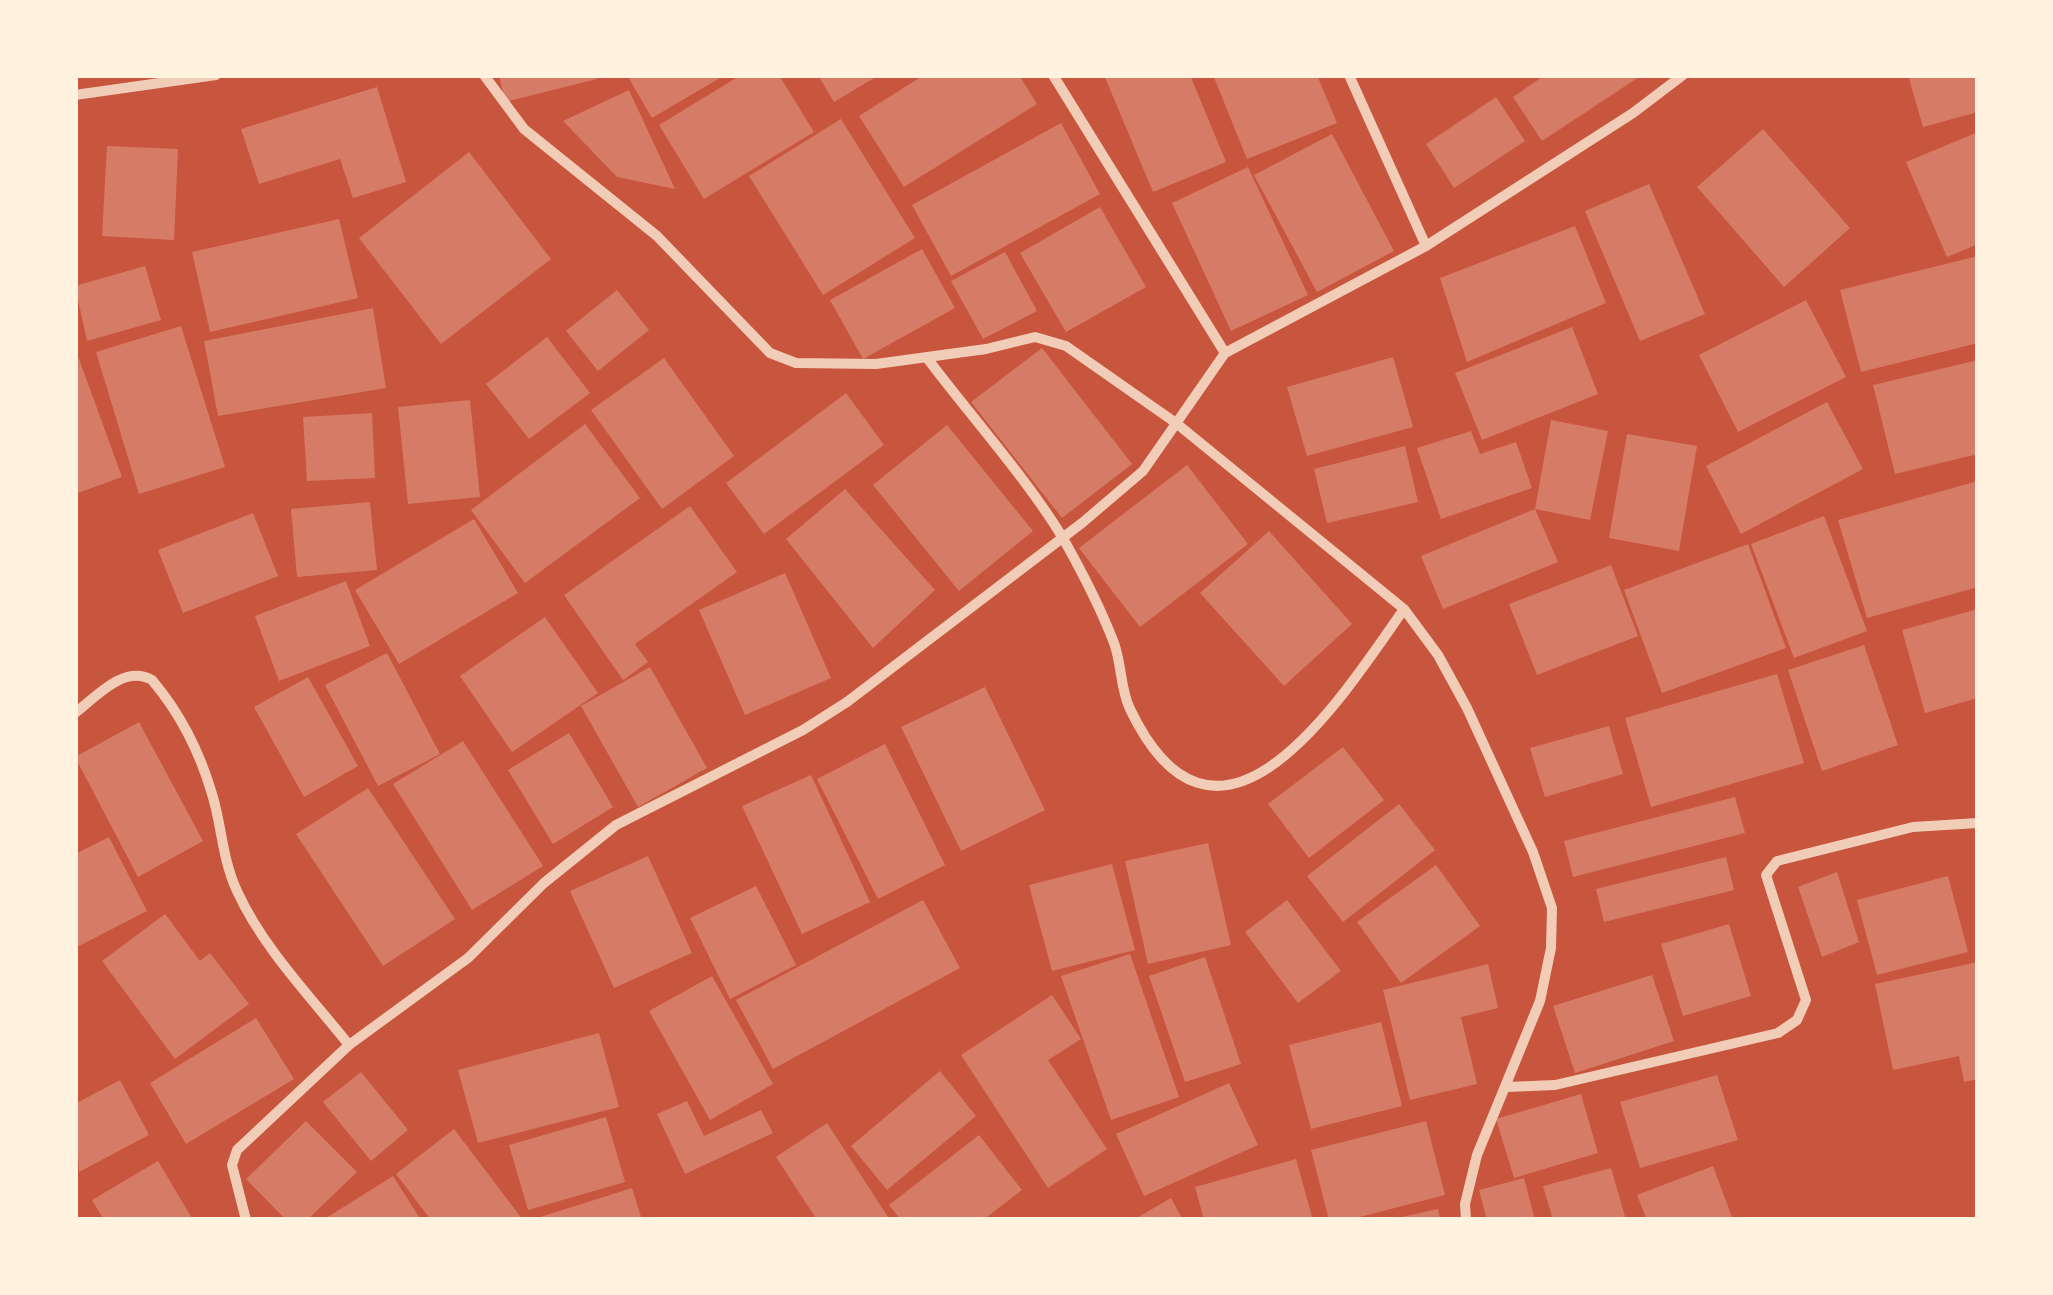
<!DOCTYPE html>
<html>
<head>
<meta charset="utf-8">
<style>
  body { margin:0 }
  #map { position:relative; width:2053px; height:1295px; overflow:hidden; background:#c8553d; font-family:Raleway,sans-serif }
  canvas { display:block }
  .frame { position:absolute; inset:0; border:78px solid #fff3e0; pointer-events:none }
</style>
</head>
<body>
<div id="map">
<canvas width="2053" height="1295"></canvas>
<div class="frame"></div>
</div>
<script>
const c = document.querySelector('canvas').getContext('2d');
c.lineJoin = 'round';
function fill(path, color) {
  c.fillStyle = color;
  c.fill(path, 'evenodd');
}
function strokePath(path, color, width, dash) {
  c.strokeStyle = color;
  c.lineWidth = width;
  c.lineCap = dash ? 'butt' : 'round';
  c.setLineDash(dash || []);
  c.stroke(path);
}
fill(new Path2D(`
  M499,75H596L597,79L505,102Z
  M627,75H725L652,118Z
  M741,75H779L814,132L704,199L659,125Z
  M818,75H879L834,102Z
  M924,75H1019L1037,104L904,187L859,116Z
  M1104,75H1190L1226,162L1153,192Z
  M1213,75H1317L1337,123L1247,159Z
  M1545,75H1642L1542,141L1513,97Z
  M1908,75H1978V112L1923,127Z
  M377,87L406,182L353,198L340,159L259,184L241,129Z
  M629,90L675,189L617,177L563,121Z
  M1496,97L1525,141L1454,188L1426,144Z
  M841,119L915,238L823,295L749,176Z
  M1061,123L1100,194L951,276L912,205Z
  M1763,129L1850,228L1784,287L1697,187Z
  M1978,132V244L1947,257L1906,162Z
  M1332,134L1394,251L1317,292L1254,175Z
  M107,146L178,149L174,240L102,236Z
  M469,152L551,259L441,344L359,238Z
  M1248,167L1308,295L1231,331L1172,203Z
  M1649,184L1705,314L1640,341L1585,211Z
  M1100,207L1146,287L1066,332L1020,253Z
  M339,219L358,298L210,332L192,252Z
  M1575,226L1606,303L1467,362L1440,278Z
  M922,249L955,308L863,359L830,300Z
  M1005,252L1037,311L983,339L951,281Z
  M1978,256V343L1861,372L1840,290Z
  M145,266L161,320L87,341L75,286Z
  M617,290L649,330L598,371L566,331Z
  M1806,300L1846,377L1738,432L1699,355Z
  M373,308L386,388L218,416L204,341Z
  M181,326L225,467L139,494L96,352Z
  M1572,327L1598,394L1482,440L1455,373Z
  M547,337L590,393L529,439L486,384Z
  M75,348L122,477L75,494Z
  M1042,348L1132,464L1062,518L971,402Z
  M1393,357L1413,427L1307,456L1287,387Z
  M664,358L734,456L662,509L591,410Z
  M1978,360V454L1895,474L1873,385Z
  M846,393L884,445L764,534L726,483Z
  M470,400L480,497L408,504L398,407Z
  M1827,402L1863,469L1741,534L1706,466Z
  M372,413L375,478L307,481L303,417Z
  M1551,420L1608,431L1590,520L1535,509L1558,562L1443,609L1421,556L1535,509Z
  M585,424L640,498L525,583L471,510Z
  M947,425L1033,531L959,591L873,485Z
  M1471,431L1480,454L1516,442L1532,488L1441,519L1417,448Z
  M1627,434L1697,446L1679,551L1609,538Z
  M1405,446L1418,502L1327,523L1314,469Z
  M1187,465L1248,544L1140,627L1079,548Z
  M1978,481V587L1867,618L1838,520Z
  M845,489L935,590L873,648L786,539Z
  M370,502L377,570L297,577L291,509Z
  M690,506L737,572L635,644L648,662L623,680L564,595Z
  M253,513L278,576L183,613L158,550Z
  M1824,516L1867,631L1794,658L1751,544Z
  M474,519L518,593L399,664L355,590Z
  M1269,531L1352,624L1284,686L1200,593Z
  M1748,544L1786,648L1662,693L1624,590Z
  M1611,565L1638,636L1537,675L1509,604Z
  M785,573L831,678L745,715L699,610Z
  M346,581L370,646L279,681L255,616Z
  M1978,609V698L1925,713L1902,630Z
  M545,617L598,693L512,752L460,676Z
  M1864,645L1898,745L1822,771L1788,670Z
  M387,653L440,754L378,786L325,685Z
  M650,667L707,768L638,807L581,706Z
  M1777,674L1804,763L1651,807L1625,718Z
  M308,677L358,766L304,797L254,707Z
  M985,687L1045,810L961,851L901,727Z
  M139,722L203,841L138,877L75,757Z
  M1609,726L1623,774L1545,797L1530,748Z
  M569,733L613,807L553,844L508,770Z
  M463,741L543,866L472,910L393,784Z
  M885,744L945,865L878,899L817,779Z
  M1343,747L1384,800L1309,858L1268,804Z
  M811,775L870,902L802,934L742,806Z
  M368,788L455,919L383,966L296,834Z
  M1735,797L1745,833L1573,877L1564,841Z
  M1399,804L1435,850L1343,922L1307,876Z
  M109,837L147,911L75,948V854Z
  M1208,843L1231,945L1148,964L1125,861Z
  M648,856L692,953L614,988L570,891Z
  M1726,857L1734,890L1604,922L1596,889Z
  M1112,864L1135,950L1052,971L1029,885Z
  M1436,865L1480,926L1401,983L1357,922Z
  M1837,872L1859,942L1822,957L1798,887Z
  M1948,876L1968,952L1877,975L1857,900Z
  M756,886L796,965L730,999L690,918Z
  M923,900L960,968L773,1069L736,1000Z
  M1287,900L1341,971L1298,1003L1245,932Z
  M165,914L200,961L210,953L249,1004L175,1059L102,961Z
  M1729,924L1751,996L1683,1016L1661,944Z
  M1130,954L1179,1097L1111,1120L1061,976Z
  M1205,957L1241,1064L1185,1082L1149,976Z
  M1978,962V1079L1964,1082L1959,1056L1893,1070L1875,984Z
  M1488,964L1498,1008L1461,1017L1477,1084L1410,1100L1383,990Z
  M1652,975L1674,1041L1575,1073L1553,1006Z
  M712,976L773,1084L710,1120L649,1011Z
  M1052,995L1081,1039L1048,1060L1107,1149L1048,1188L961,1055Z
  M256,1018L294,1079L186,1144L150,1083Z
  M1381,1022L1402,1106L1311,1129L1289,1045Z
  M599,1033L619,1107L478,1143L458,1070Z
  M940,1071L976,1116L887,1190L851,1146Z
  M361,1072L408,1130L371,1161L323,1102Z
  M1717,1075L1738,1140L1640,1168L1620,1102Z
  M120,1080L149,1135L79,1172L75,1104Z
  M1229,1083L1258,1145L1144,1196L1116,1134Z
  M1581,1094L1598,1153L1514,1178L1496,1119Z
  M687,1101L704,1136L761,1110L773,1133L685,1174L657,1114Z
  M606,1117L625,1182L528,1210L509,1145Z
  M306,1121L357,1172L307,1220H286L246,1179Z
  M1426,1121L1445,1195L1348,1220H1329L1311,1150Z
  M827,1123L890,1220H817L776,1157Z
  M454,1129L523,1220H431L396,1174Z
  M979,1135L1022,1190L983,1220H901L889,1205Z
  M1296,1159L1313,1220H1204L1195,1187Z
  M158,1161L193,1220H104L92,1200Z
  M1713,1166L1733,1220H1647L1637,1195Z
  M1611,1168L1626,1220H1553L1543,1186Z
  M393,1176L421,1220H323Z
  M1524,1178L1535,1220H1487L1479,1190Z
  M632,1188L642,1220H535L534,1219Z
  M1171,1198L1183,1220H1133Z
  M1438,1209L1440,1220H1397V1218Z`), '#d67c66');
strokePath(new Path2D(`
  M484,75L524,129L657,236L770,353L796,363L876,364L986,349L1035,337L1066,346L1176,423L1404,609L1438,655L1467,708L1533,852L1552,908L1551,948L1540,1001L1477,1155L1465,1204L1466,1220
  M1053,75L1225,353
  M1349,75L1426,246
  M75,95L216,75
  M927,358C969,414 1030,482 1064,540C1082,572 1101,609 1114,643C1122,665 1120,688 1130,709C1219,895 1343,696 1404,609
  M75,713C96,697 124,664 152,680C180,713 200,753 212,794C222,826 222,859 237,891C263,948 310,996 349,1045
  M1507,1087L1555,1085L1778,1033L1797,1020L1806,1000L1766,875L1777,861L1913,827L1978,823
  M246,1220L232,1165L237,1150L349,1045L468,958L544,883L616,825L803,730L847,702L1082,523L1143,471L1225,353L1426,246L1633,113L1683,75`), '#f1ccb7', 10);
</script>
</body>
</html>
